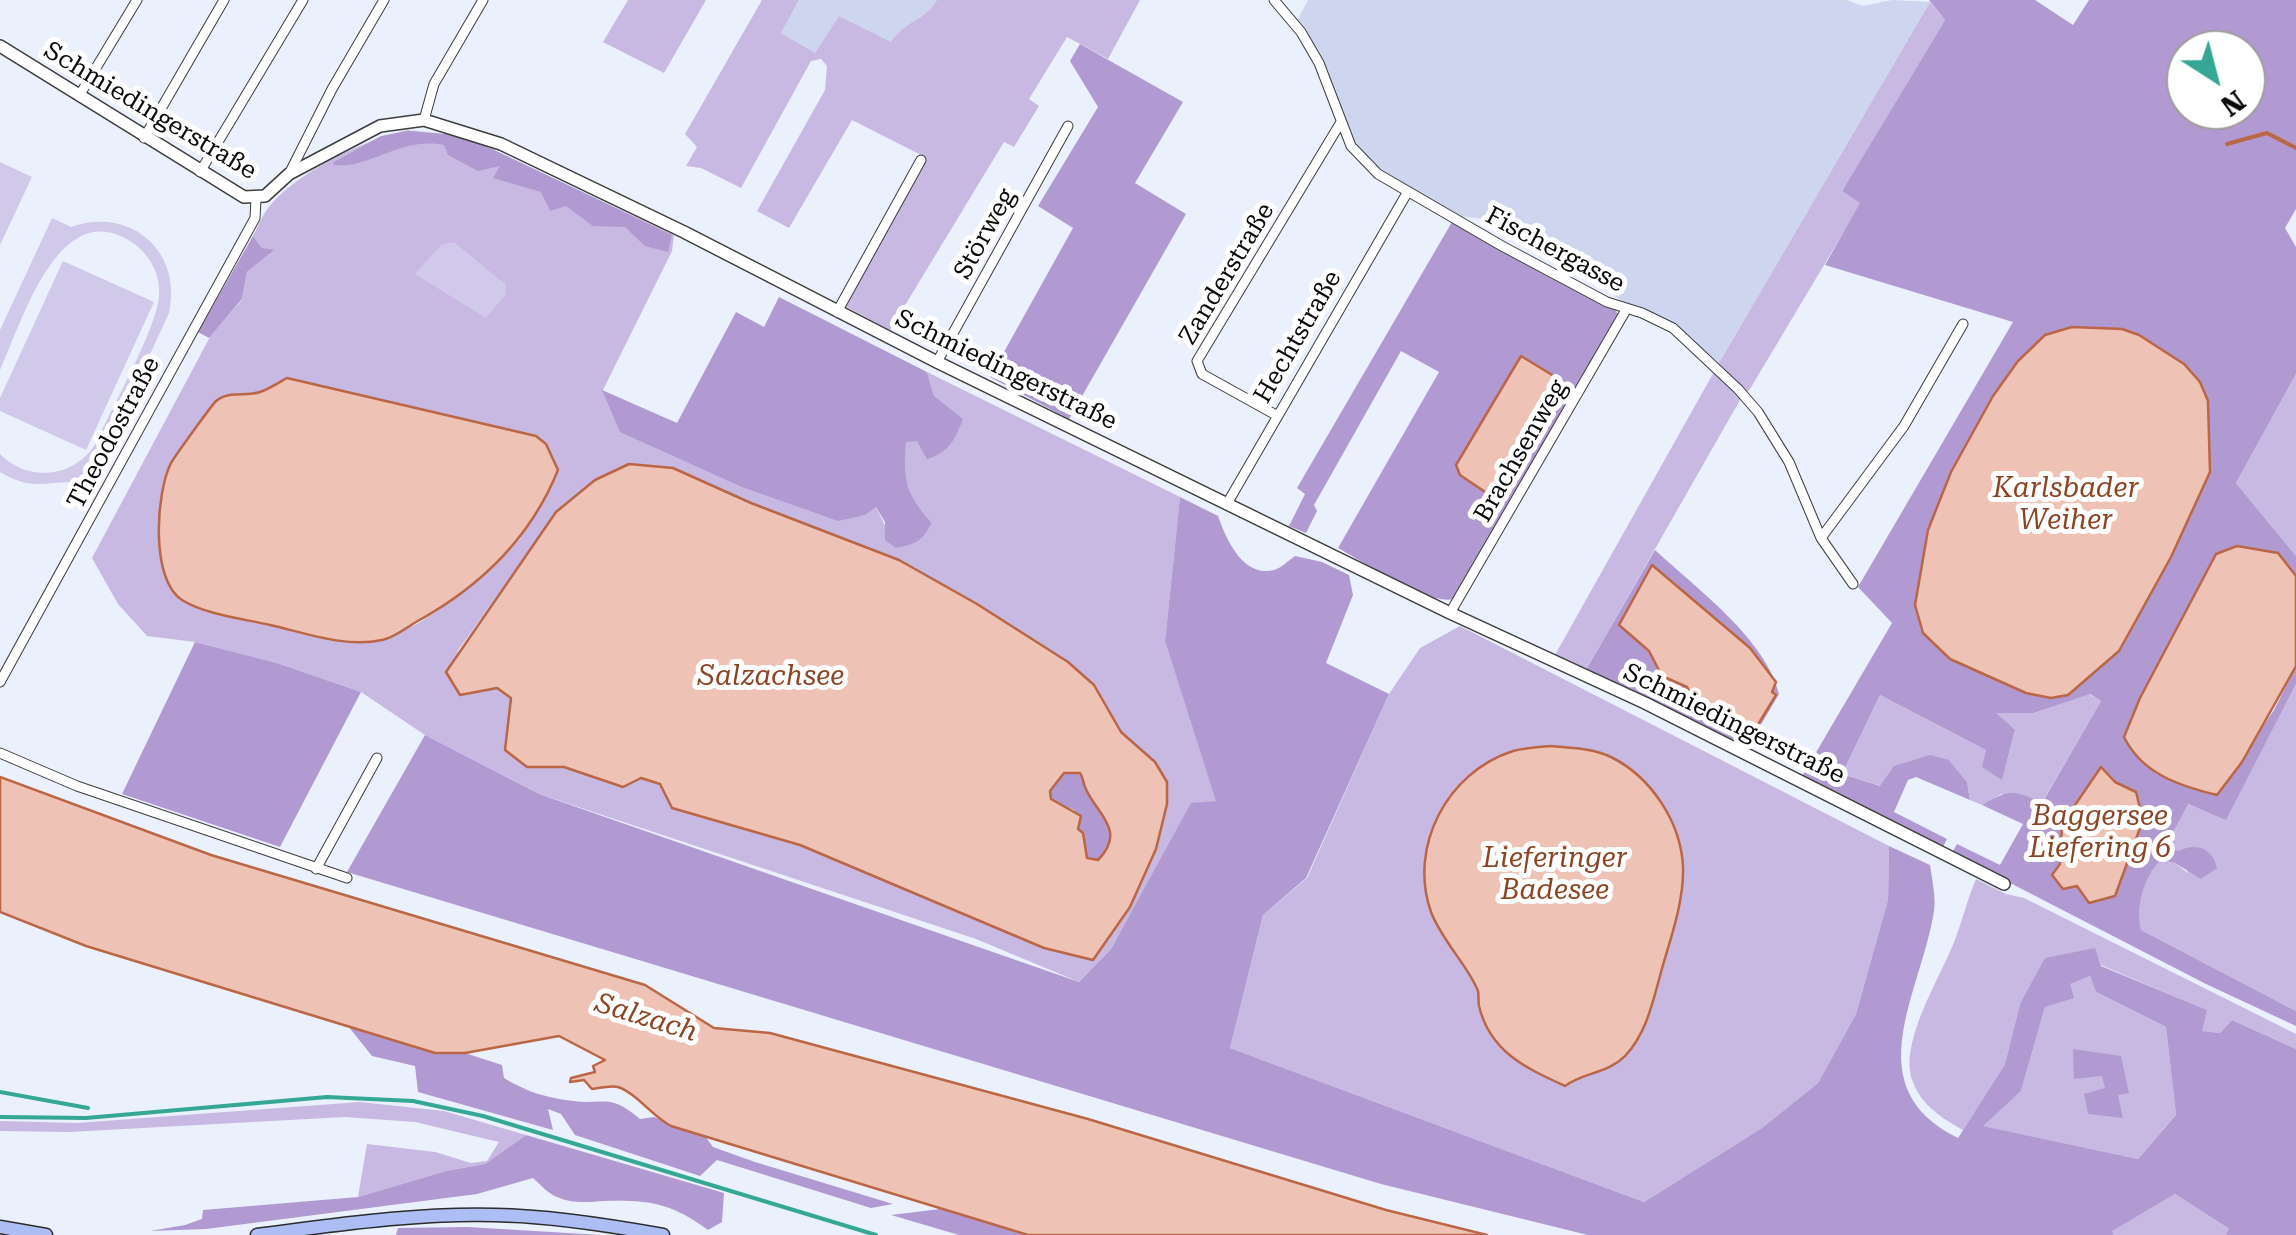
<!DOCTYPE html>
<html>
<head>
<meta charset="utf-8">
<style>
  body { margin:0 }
  #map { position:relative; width:2296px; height:1235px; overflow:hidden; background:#eaf0fc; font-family:"Roboto Serif",serif }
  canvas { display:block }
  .north { position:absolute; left:2166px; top:30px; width:100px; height:100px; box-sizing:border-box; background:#fff; border:2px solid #9d9d9d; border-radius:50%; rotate:144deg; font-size:28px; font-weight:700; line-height:40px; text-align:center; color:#0a0a0a }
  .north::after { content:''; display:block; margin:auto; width:35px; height:45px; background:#34a895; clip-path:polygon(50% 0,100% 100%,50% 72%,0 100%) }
</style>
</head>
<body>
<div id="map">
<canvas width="2296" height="1235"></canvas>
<div class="north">N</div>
</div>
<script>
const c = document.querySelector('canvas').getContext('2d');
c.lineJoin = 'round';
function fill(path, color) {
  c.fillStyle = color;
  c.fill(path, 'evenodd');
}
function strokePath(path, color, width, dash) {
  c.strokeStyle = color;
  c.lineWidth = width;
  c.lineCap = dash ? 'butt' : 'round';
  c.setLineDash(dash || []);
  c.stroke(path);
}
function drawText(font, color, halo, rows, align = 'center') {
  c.font = font + ' "Roboto Serif",serif';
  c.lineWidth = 10;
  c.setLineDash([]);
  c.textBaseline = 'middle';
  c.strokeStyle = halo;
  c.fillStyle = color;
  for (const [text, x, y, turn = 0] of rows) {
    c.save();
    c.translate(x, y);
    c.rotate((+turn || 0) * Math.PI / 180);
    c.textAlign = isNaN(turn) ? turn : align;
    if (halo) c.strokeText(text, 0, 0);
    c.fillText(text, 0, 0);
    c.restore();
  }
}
fill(new Path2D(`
  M799,0H937L927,16L920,17L891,43L839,16L815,54L781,33Z
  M1308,0H1847L1863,6L1892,0L1930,2L1719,363L1683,331L1658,316L1622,301L1553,255L1485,219L1457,216L1372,164L1351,136L1297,21Z`), '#ced5ef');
fill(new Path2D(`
  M628,0H706L664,73L603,42Z
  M762,0H799L781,33L815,53L839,16L891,42C908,18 922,24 937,0H1140L1108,59L1067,37L1029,99L1039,106L1014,147L1004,142L890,330L843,305L925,157L852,120L789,228L757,211L825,90L827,66L821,59L811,61L741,188L701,168L686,166L697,147L685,134Z
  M1930,2L1945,20L1842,191L1861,203L1750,389L1740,400L1586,670L1555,655L1719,363Z
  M407,130L455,135L492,149L674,235L672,251L603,390L621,432L876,507L896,548C915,545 923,541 932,523C905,493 904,481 906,441H917L934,396L927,372L1180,497L1165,641L1217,802L1131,913L1111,949L1079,982L976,939L539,794L425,735L361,692L277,663L195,642L147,636L118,604L92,558L211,335L242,300L247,272L272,251L262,248L253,236C258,227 262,216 268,208C295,173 366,139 407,130ZM287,378L391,405L521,538C482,577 439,618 387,638C358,650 311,635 282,628C259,623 197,613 180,599C151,576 155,489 173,460C188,436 215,414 235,393L256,394ZM673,468L751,503L899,560L977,604L1094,685L1121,732L1141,748L1092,960L1044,948L800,846L672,808L660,784L641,778L623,787L564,767H527L505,749L512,699L457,652L556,512Z
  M2296,374V556L2236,483Z
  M1460,626L1889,846L1888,900L1856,1014L1818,1083L1762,1128L1644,1202L1230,1048L1263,915L1307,878L1389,694L1420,648Z
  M2296,684V1011L2141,930C2136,905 2143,878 2161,860L2175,863L2188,873L2179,851L2166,847L2187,804L2226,819Z
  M2089,694L2101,701L2041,804L2001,794L1982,805L1970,800L1967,782L1949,760L1881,786L1842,774L1880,695L1986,750L2002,779L2015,731L1994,713H2034Z
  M1976,879L2006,894L2024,898L2296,1034V1049L2232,1020L2220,1033L2201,1031L2206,1010L2101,965L2094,948L2020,1004L2005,1064L1963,1130C1943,1119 1921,1105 1913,1082C1897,1042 1944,973 1957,934C1964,915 1968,898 1976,879Z
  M2090,976L2096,992L2166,1027L2176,1115L2138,1159L1982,1126L2021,1091L2045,1007L2069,984Z
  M360,1102L444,1111L526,1135L485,1164L446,1171L358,1197L367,1144L435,1152L471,1163L487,1161L499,1142L415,1122L345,1117L69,1132L0,1131V1121L77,1123Z
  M2175,1194L2230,1230L2226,1235H2114L2111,1231Z`), '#c8b9e2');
fill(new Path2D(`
  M1929,0H2035L2073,25L2089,0H2296V209L2285,228L2296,247V374L2236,483L2296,556V576L2278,553L2167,650L2140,698L2124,737L2156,774L2217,795L2274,710L2296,666V684L2226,820L2188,804L2166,846L2179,851C2196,842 2213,849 2217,868L2201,879L2175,863L2161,860C2143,878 2136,906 2141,930L2296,1011V1026L2206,984L1952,853L1957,844L2000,865L2023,824L1982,805C2009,789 2014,790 2042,803L2101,701L2090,694L2034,713H1996L2015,730L2002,780L1982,767L1986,750L1880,695L1842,774L1880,786L1894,766L1930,755L1949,760L1967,782L1970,800L1916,777L1908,780L1894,812L1947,839L1942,849L1801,778L1892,623L1858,587L2013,322L1825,265L1860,203L1842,191L1945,20ZM2186,50H2246V110H2186ZM2122,329L2139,335L2184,364L2192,514L2119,651L2069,695L1951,472L1993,396L2018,361ZM2101,768L2115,782L2136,793L2127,864L2116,896L2052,875L2060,864Z
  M1080,44L1183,102L1135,183L1186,214L1069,419L990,377L1073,228L1038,206L1098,107L1070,61Z
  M408,131L455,135L492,149L672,235L668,252L645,246L625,227L593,226L566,206L550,211L541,192L493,178L500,166L478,171L448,155L444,145C399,136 372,169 333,165L334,162L381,136Z
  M1452,222L1615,309L1619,316L1453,599C1429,606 1362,561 1338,548L1439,372L1401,351L1314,505L1317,511L1306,533L1289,526L1305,494L1297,488Z
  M253,236L262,248L274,250L247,272L242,299L209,338L198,332Z
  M779,297L927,372L934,396L963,419C955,439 949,453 927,459L917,441L906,442C904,481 905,493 932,523C923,541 915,545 896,548L885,540V522L876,507L865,515L838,521L742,487L620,432L602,390L677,423L736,312L764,327Z
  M1180,497L1218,516C1226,539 1243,578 1274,570C1281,568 1288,561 1295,556L1322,562L1349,575L1353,595L1326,663L1389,694L1306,878L1263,915L1230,1048L1644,1202L1762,1128L1818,1083L1856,1014L1888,900L1889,846L1930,865C1932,879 1936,897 1934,911C1921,994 1855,1087 1958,1138L2005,1064L2020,1004L2045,958L2095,948L2101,966L2207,1010L2202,1031L2220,1033L2232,1020L2296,1049V1235H2226L2229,1229L2175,1194L2112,1231L2114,1235H1588L1381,1184L347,872L425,735L539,794L1079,982L1111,949L1191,803L1216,801L1165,641ZM2090,976L2096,992L2166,1027L2176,1115L2138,1159L1983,1126L2021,1091L2045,1007L2074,998L2070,984Z
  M1655,550C1696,588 1766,639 1779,694L1746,750L1586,670ZM1652,566L1750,648L1775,696L1749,740L1703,717L1687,687L1662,676L1649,651Z
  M195,642L277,663L361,692L280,847L122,794Z
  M1064,772H1080C1083,777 1084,782 1085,787C1095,814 1128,830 1098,860L1087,858L1083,833L1078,829L1074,810C1062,805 1052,806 1050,791Z
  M348,1026L435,1053H465L502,1065L504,1078C527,1092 547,1098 573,1101C606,1105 609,1093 640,1119L654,1117L705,1136L713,1147L755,1162L893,1204L871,1208L717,1160L700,1176L575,1135L561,1114L548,1109L553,1130L418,1092L415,1066L372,1056Z
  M2073,1049L2121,1056L2129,1093L2118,1095L2123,1118L2088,1114L2084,1094L2105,1088L2102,1076L2074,1079Z
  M526,1135L724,1193L722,1222L708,1230C671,1203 650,1200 604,1201C589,1202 572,1204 557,1197C548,1194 540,1184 533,1178L477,1194L206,1229L150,1231L185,1225L202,1219L203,1210L358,1197L446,1171L485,1164Z
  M940,1209L1028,1235H959L891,1215Z
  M468,1227L601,1235H396L398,1228Z`), '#b19ad1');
fill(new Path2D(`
  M0,162L32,177L0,245Z
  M52,218L71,227C130,206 183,251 169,313L89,487C58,473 40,497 0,472V454C28,483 75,478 96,443C111,409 157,328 159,296C161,275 150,255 133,243C59,192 22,323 0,370V330Z
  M454,242L506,285V294L486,318L415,274L441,245Z
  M63,261L154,302L86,450L0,411V398Z`), '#d1c9ea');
const water = new Path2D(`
  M2072,327L2122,329L2139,335L2184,364L2200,382L2208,401L2210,472L2171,557L2119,651L2068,695L2051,698L2026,693L1950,659L1923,633L1915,605L1928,530L1951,472L1993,396L2018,361L2045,335Z
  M1521,356L1567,384V389L1505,493L1494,498L1460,475L1456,465Z
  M287,378L536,436L546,444L558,470C531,537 480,587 416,622C406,628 394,638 382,640C345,648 306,633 270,625C244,619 204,614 182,600C150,580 156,492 171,463C175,456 211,406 216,401C229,390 246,397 260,392C269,389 278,383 287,378Z
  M629,464L673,468L751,503L899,560L977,604L1068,662L1094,685L1121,732L1155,762L1167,782V804L1156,849L1130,907L1093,960L1044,948L800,845L672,808L660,784L641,778L623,787L564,767H527L505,750L511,698L497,688L460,695L446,672L556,512L595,480ZM1080,773C1083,777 1083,782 1085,787C1095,813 1128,830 1098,860L1087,858L1083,833L1078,829L1081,816L1051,799L1050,791L1064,773Z
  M2237,546L2278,553L2296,576V666L2242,762L2217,795C2180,786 2142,774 2124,737L2140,698L2216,554Z
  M1652,565L1750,648L1776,682L1772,692L1776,695L1748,741L1703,717L1687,687L1662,676L1649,651L1619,625Z
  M1551,746C1571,748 1592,748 1611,757C1651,777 1681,822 1683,867C1684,900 1672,934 1663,965C1654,996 1648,1032 1625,1056C1607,1074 1584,1072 1565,1086C1526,1068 1490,1052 1479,1006C1478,1001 1479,996 1478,991C1469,967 1442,941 1431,912C1408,847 1447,772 1513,751C1524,748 1539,747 1551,746Z
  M2101,767L2115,782L2136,792L2143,820L2115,896L2089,903L2077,886L2063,889L2052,875L2060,864L2062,824Z
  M0,777L211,855L645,985L714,1028L770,1033L1088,1119L1386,1210L1487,1235H1028L671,1126C652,1116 636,1093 618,1087C612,1085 599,1088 592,1089L584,1080L570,1082L571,1078L595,1072L593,1066L605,1060L559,1036L465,1053H435L86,946L0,912Z`);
fill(water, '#eec3b5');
strokePath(water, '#bb6645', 2.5);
strokePath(new Path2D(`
  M2227,144L2267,133L2296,148`), '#bb6645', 4);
const minor = new Path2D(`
  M1274,0L1301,32L1319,63L1351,146L1378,174L1502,246L1607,302L1642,313L1673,328L1738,389L1758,412L1789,462L1821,538L1853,584
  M79,96L137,0
  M424,120L434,84L483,0
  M144,138L224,0
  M200,172L303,0
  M289,174L332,89L384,0
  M837,312L921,160
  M937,362L1068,126
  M1276,415L1202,374L1197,361L1341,122
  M1228,502L1407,193
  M1821,538L1904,426L1963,324
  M1450,613L1626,310
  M0,682L255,218L256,199
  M0,753L77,786L347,878
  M316,869L377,758`);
const tertiary = new Path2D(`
  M0,46L244,197L265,196L289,174L380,126L424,120L501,144L684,232L937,362L1450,613L1645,703L2004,884`);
const secondary = new Path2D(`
  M0,1227L46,1235
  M257,1235C336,1225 415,1213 495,1215C551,1216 608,1225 663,1235`);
strokePath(minor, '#3d3d3d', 11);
strokePath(tertiary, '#3d3d3d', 14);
strokePath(secondary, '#2c2c2c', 15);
strokePath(minor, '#fff', 9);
strokePath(tertiary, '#fff', 11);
strokePath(secondary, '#adbef5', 12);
strokePath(new Path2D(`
  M0,1092L88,1108
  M0,1117L86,1118L327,1097L413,1101L483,1116L876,1235`), '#34a895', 4);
drawText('25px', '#0a0a0a', '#fff', [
  ["Schmiedingerstraße",150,111,31],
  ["Störweg",985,234,-61],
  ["Fischergasse",1555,250,28],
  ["Zanderstraße",1227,274,-59],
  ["Hechtstraße",1298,337,-60],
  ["Schmiedingerstraße",1006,370,26],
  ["Theodostraße",114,433,-62],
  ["Brachsenweg",1521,451,-60],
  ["Schmiedingerstraße",1734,724,26]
]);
drawText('italic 28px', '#8b4524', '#fff', [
  ["Karlsbader",2066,489],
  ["Weiher",2066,521],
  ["Salzachsee",771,677],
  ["Baggersee",2100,817],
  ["Liefering 6",2100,849],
  ["Lieferinger",1555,859],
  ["Badesee",1555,891],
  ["Salzach",646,1018,17]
]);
</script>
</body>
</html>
